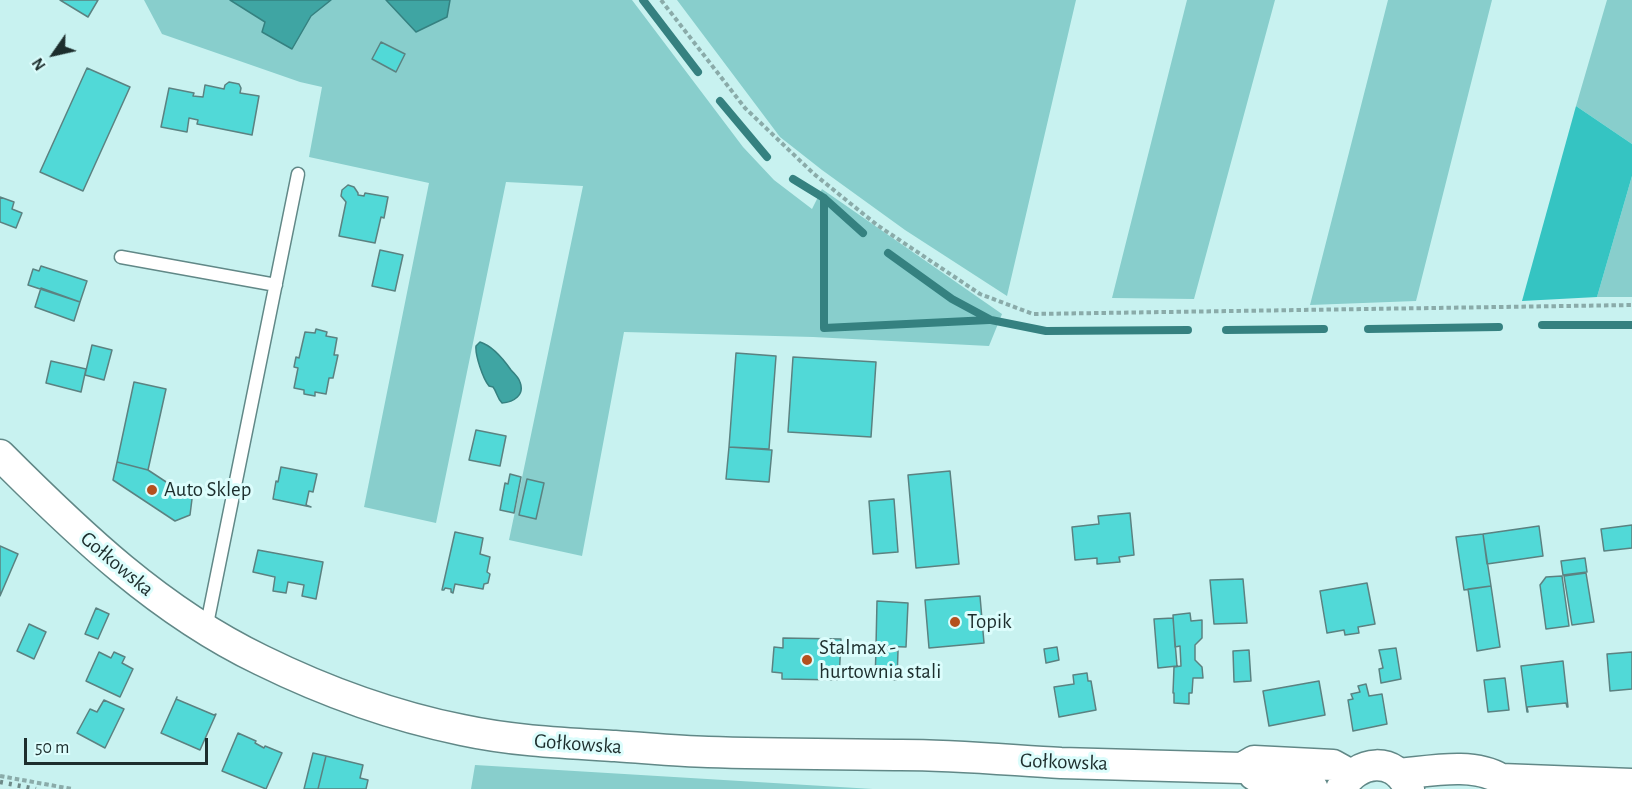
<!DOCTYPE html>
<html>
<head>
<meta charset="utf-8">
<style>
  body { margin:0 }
  #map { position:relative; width:1632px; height:789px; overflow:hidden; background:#c8f2f0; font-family:"Alegreya Sans",sans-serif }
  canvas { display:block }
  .north { position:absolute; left:24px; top:24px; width:60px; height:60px; -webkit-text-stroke:4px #dcfdfc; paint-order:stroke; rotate:236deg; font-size:16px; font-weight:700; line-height:24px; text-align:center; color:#1d2e2d }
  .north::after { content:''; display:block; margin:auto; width:21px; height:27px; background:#1d2e2d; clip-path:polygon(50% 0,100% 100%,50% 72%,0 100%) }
  .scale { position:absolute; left:24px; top:738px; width:184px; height:27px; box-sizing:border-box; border:3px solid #1d2e2d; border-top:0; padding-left:8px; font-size:18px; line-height:21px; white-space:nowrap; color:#1d2e2d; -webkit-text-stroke:4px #dcfdfc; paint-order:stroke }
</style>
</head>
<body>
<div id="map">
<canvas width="1632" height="789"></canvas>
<div class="north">N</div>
<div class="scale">50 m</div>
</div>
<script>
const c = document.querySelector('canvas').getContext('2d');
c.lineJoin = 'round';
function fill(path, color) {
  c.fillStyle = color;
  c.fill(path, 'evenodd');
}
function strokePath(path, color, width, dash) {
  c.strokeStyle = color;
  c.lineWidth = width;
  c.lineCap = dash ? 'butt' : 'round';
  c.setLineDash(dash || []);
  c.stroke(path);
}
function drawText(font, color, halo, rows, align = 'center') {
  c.font = font + ' "Alegreya Sans",sans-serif';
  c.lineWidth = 6;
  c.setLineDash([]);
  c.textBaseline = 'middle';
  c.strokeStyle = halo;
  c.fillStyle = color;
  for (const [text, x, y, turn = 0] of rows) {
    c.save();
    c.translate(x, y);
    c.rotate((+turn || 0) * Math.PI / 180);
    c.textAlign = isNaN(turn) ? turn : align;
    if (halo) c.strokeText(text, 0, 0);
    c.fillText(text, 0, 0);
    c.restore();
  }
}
fill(new Path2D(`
  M144,0H632L743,147L774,180L812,209L822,189L1002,314L989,346L813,337L624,332L582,556L509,540L583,186L506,182L436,523L364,507L429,183L309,157L322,87L300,82L162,34Z
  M677,0H1076L1007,296L905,230L822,170L780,137Z
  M1187,0H1275L1194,299L1112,298Z
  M1388,0H1492L1416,301L1310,305Z
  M1607,0H1632V144L1576,106Z
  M1632,176V297H1597Z
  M475,765L873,789H471Z`), '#88cecc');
fill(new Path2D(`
  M1576,106L1632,144V176L1597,297L1522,301Z`), '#35c4c2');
const water = new Path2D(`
  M230,0H331L311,16L292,49L262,32L265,22Z
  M386,0H450L447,17L416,32Z
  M480,342C493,346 504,360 511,370C514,373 519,378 520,382C525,395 514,402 502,403C497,398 497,392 493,387L489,386C483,379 475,355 476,346Z`);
fill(water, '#3fa5a3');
strokePath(water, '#358180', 1.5);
strokePath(new Path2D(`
  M643,0L698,72
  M720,101L767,157
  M793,179L824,198L863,233
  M824,198V328L989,320
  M888,253L952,299L991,320L1046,331L1188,330
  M1542,325H1632
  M1368,329L1499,327
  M1226,330L1324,329`), '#358180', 8);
const building = new Path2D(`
  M60,0H98L88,17Z
  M381,42L405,54L396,72L372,59Z
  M87,68L130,87L83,191L40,172Z
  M229,82L239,84L241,88L240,93L259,96L252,135L197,124L198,120L189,118L187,132L161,127L169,88L194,93L193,96L203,97L205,85L224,89L225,85Z
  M348,185L354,187L358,193V195L364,196L365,193L388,197L384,218L381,217L375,243L339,236L346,202L341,196L342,190Z
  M0,197L14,202L12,209L22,213L16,228L0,222Z
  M380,250L403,255L395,291L372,286Z
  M41,266L87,281L80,302L28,285L33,269L39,271Z
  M41,288L80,302L74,321L35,307Z
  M316,329L327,332L326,336L337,338L334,355H338L333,378H329L326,394L315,392V396L304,394V390L294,388L298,368L294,367L296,357L299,358L305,332L315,333Z
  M92,345L112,350L104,380L85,375Z
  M736,353L776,356L769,449L729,447Z
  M793,357L876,362L871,437L788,432Z
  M51,361L86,369L81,392L46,383Z
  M134,382L166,389L148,470L117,462Z
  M476,430L506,436L500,466L469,460Z
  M729,447L772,450L769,482L726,479Z
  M117,462L148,470L192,499L190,515L175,521L113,480Z
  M281,467L317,474L313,492L309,491L306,505L311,507L273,499L276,481L278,482Z
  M950,471L959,564L916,568L908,475Z
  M510,474L521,477L514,513L500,510L505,483L508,484Z
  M527,479L544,483L536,519L519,515Z
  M894,499L898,552L873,554L869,501Z
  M1130,513L1134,555L1119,557L1120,562L1097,564V558L1075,560L1072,527L1099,524L1098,516Z
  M1632,525V548L1604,551L1601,529Z
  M1539,526L1543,556L1487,564L1483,534Z
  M455,532L483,538L480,554L490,557L487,572L490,574L488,583L484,584L483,589L455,584L453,593L451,592V589L445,588L444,590H442Z
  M1483,534L1491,586L1464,590L1456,537Z
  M0,546L18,554L0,596Z
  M258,550L323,562L316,599L302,596L304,585L288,582L286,593L273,591L275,577L253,572Z
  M1585,558L1587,572L1563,575L1561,561Z
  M1586,573L1594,622L1572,625L1564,576Z
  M1562,576L1569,626L1546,629L1540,585L1546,577Z
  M1243,579L1247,623L1214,624L1210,580Z
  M1367,583L1375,624L1358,627L1359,633L1345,635L1344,630L1327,633L1320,591Z
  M1491,586L1500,647L1477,651L1468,589Z
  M980,596L984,643L929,648L925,600Z
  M877,601L908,603L906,647L876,646Z
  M96,608L109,614L98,639L85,634Z
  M1190,613L1191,621L1202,620V638L1195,645V660L1202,667L1203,678H1193L1192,693H1189V704L1174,703V693H1173L1174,667L1181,666L1180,646L1175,647L1173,615Z
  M1173,618L1177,666L1158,668L1154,619Z
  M29,624L46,632L34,659L17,651Z
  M783,638L841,639L839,680L782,679V673L772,672L774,647L783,648Z
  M1057,647L1059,660L1046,663L1044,649Z
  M1396,648L1401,679L1381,683L1379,669L1383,668L1379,650Z
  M876,650L898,651L897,680L875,679Z
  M1249,650L1251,681L1234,682L1233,651Z
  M99,652L111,658L114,652L125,657L122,663L133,669L120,697L86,681Z
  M1632,652V689L1610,691L1607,654Z
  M1563,661L1568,707H1567L1566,703L1527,707L1528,712H1527L1521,666Z
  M1087,673L1088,681H1091L1096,710L1059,717L1054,687L1074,684L1073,675Z
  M1505,678L1509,710L1488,712L1484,680Z
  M1319,681L1325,715L1269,726L1263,691Z
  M1366,684L1369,696L1382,694L1387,724L1353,731L1348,700L1353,699L1351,694L1360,692L1358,686Z
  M177,697L176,699L214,715L216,714L200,750L161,733Z
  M104,700L124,709L105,748L77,733L90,709L97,712Z
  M238,733L256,741L255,743L264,748L265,746L282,753L266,789L222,771Z
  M313,753L326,756L318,789H304Z
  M326,756L363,765L360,778L368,780L366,789H318Z`);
fill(building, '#51d9d7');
strokePath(building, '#5b8281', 1.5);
const service = new Path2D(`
  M121,257L276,285
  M206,629L298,174`);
const tertiary = new Path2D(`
  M0,455C79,534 159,611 261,660C324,691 393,716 462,730C513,741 563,743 615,746C646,748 677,751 708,752C772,754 837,754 901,755C955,755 1008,760 1061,763C1121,765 1182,766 1242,768L1254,761L1333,765L1351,775
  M1399,774C1431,771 1473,762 1501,779L1632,784
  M1254,775L1313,789
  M1341,789C1357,759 1396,756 1409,789`);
strokePath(service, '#618887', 15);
strokePath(tertiary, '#618887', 33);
strokePath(new Path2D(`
  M661,0L745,108L814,174L877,225L980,294L1033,314L1632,305
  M0,776L72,789`), '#8aaba9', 4, [4.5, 3]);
strokePath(service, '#fff', 12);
strokePath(tertiary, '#fff', 30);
strokePath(new Path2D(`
  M0,782L36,789`), '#6d8a88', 4.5, [3, 6]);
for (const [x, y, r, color] of [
  [152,490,6,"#b4501e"],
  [955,622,6,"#b4501e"],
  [807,660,6,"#b4501e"]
]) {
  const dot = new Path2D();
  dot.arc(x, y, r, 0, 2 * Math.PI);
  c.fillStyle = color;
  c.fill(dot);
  strokePath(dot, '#dcfdfc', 2);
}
drawText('21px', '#1d2e2d', '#dcfdfc', [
  ["Auto Sklep",164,490],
  ["Topik",967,622],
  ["Stalmax -",819,648],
  ["hurtownia stali",819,672]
], 'left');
drawText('21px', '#1d2e2d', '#dcfdfc', [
  ["Gołkowska",117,564,40],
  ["Gołkowska",578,744,4],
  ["Gołkowska",1064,762,2]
]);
</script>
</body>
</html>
